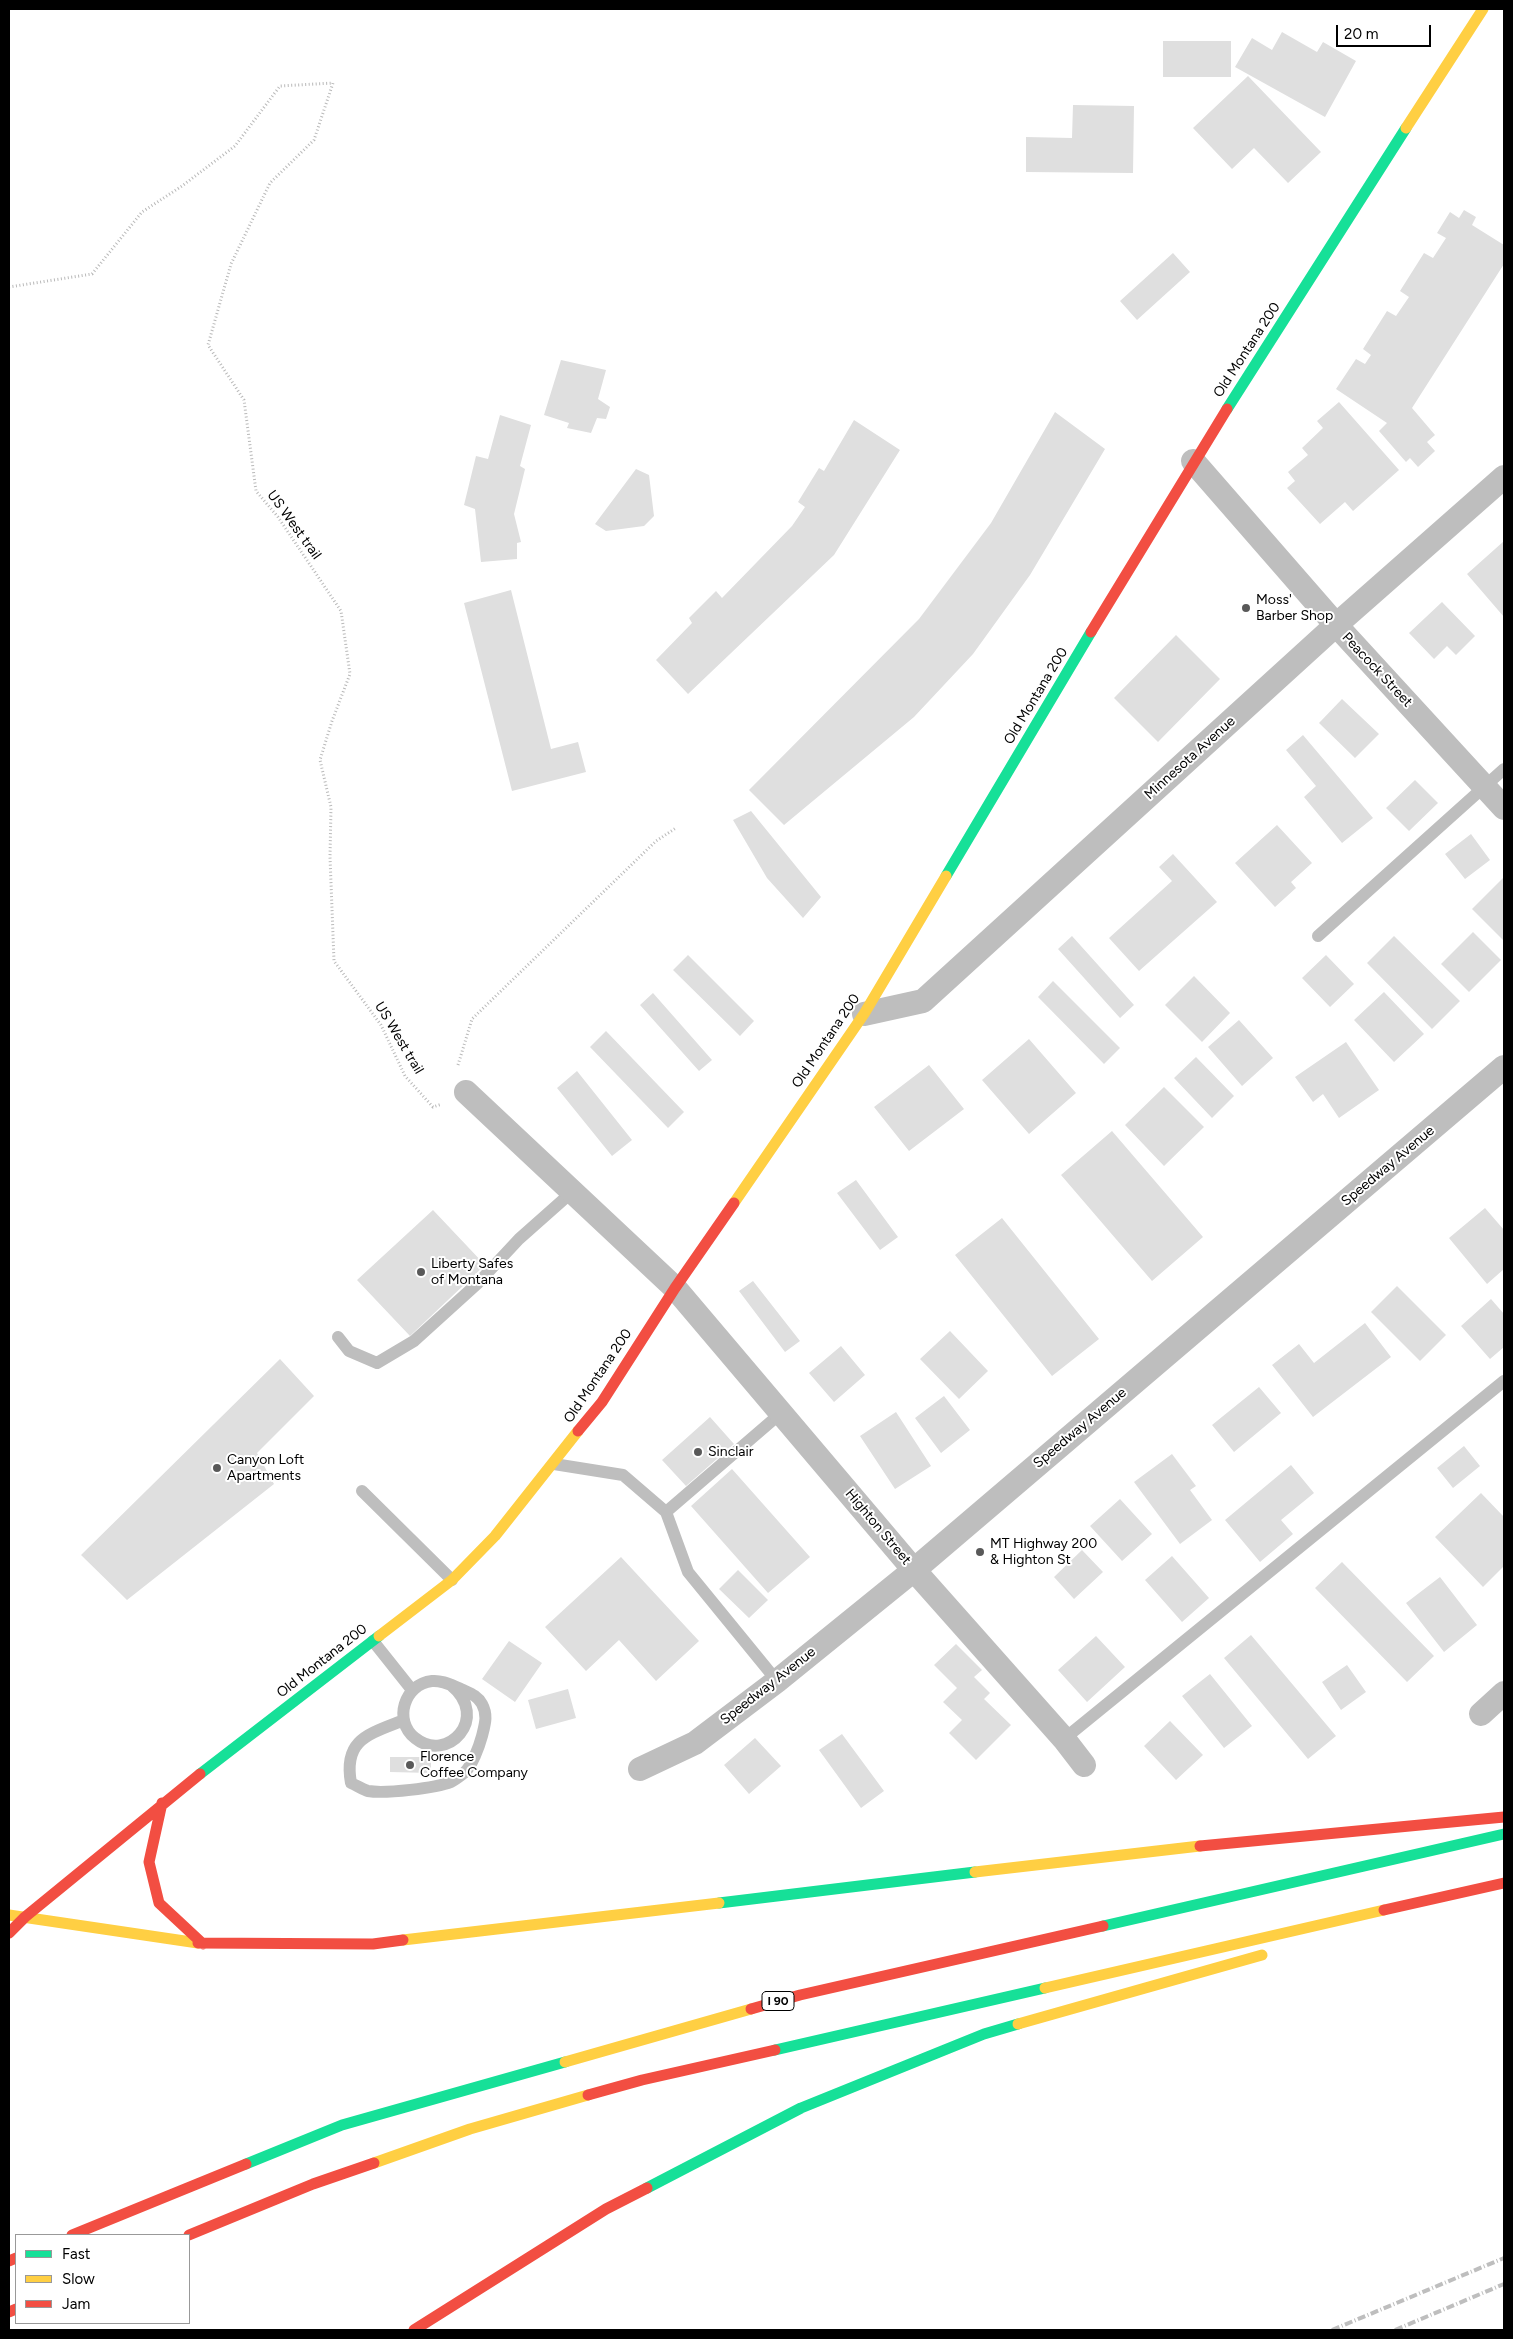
<!DOCTYPE html>
<html>
<head>
<meta charset="utf-8">
<style>
  body { margin:0 }
  #map { position:relative; width:1513px; height:2339px; overflow:hidden; background:#fff; font-family:Figtree,sans-serif }
  canvas { display:block }
  .frame { position:absolute; inset:0; border:10px solid #000; pointer-events:none }
  .legend { position:absolute; left:15px; top:2234px; width:175px; height:90px; box-sizing:border-box; background:#fff; border:1px solid #999; margin:0; padding:6px 9px; list-style:none; font-size:15px; color:#000 }
  .legend li { display:flex; align-items:center; gap:10px; height:25px }
  .legend b { width:25px; border:1px solid #999 }
  .scale { position:absolute; left:1336px; top:25px; width:95px; height:22px; box-sizing:border-box; border:2px solid #000; border-top:0; padding-left:6px; font-size:15px; line-height:18px; white-space:nowrap; color:#000; -webkit-text-stroke:4px #fff; paint-order:stroke }
</style>
</head>
<body>
<div id="map">
<canvas width="1513" height="2339"></canvas>
<div class="frame"></div>
<ul class="legend">
<li><b style="height:6px;background:#16e098"></b>Fast</li>
<li><b style="height:6px;background:#ffcf43"></b>Slow</li>
<li><b style="height:6px;background:#f24e42"></b>Jam</li>
</ul>
<div class="scale">20 m</div>
</div>
<script>
const c = document.querySelector('canvas').getContext('2d');
c.lineJoin = 'round';
function fill(path, color) {
  c.fillStyle = color;
  c.fill(path, 'evenodd');
}
function strokePath(path, color, width, dash) {
  c.strokeStyle = color;
  c.lineWidth = width;
  c.lineCap = dash ? 'butt' : 'round';
  c.setLineDash(dash || []);
  c.stroke(path);
}
function drawText(font, color, halo, rows, align = 'center') {
  c.font = font + ' Figtree,sans-serif';
  c.lineWidth = 4;
  c.setLineDash([]);
  c.textBaseline = 'middle';
  c.strokeStyle = halo;
  c.fillStyle = color;
  for (const [text, x, y, turn = 0] of rows) {
    c.save();
    c.translate(x, y);
    c.rotate((+turn || 0) * Math.PI / 180);
    c.textAlign = isNaN(turn) ? turn : align;
    if (halo) c.strokeText(text, 0, 0);
    c.fillText(text, 0, 0);
    c.restore();
  }
}
fill(new Path2D(`
  M1282,32L1317,52L1323,42L1356,61L1325,117L1235,67L1252,38L1272,50Z
  M1163,41H1231V77H1163Z
  M1248,76L1321,152L1288,183L1254,148L1232,169L1193,128Z
  M1073,105L1134,106L1133,173L1026,172V137L1072,138Z
  M1464,210L1476,217L1472,225L1504,245V264L1412,408L1435,435L1427,442L1435,451L1418,467L1410,458L1406,462L1379,431L1387,423L1336,389L1356,359L1365,364L1371,355L1363,349L1387,311L1396,316L1409,297L1400,291L1424,253L1433,258L1446,238L1437,233L1450,212L1459,218Z
  M1173,253L1190,272L1137,320L1120,301Z
  M561,360L606,370L598,399L610,407L606,419L597,418L591,433L567,428L569,423L544,415Z
  M1339,402L1399,470L1353,511L1345,502L1320,524L1287,488L1295,481L1288,472L1308,455L1302,448L1323,428L1317,421Z
  M1055,412L1105,449L1030,575L973,654L914,717L784,825L749,790L919,619L991,523Z
  M500,415L531,425L520,466L525,469L514,514L521,542L517,543V559L481,562L475,509L464,505L476,456L488,459Z
  M854,420L900,450L834,555L688,694L656,660L692,623L689,618L716,591L722,598L792,526L805,507L798,502L819,468L824,471Z
  M636,469L649,475L654,516L644,526L606,531L595,524Z
  M1504,541V617L1467,574Z
  M511,590L551,749L578,742L586,772L512,791L464,603Z
  M1442,602L1475,636L1456,655L1447,646L1434,659L1409,633Z
  M1176,635L1220,679L1158,742L1114,698Z
  M1342,699L1379,734L1355,758L1319,723Z
  M1303,735L1373,818L1342,843L1304,797L1316,786L1286,750Z
  M1415,780L1438,803L1409,831L1386,808Z
  M751,811L821,897L803,918L767,878L733,820Z
  M1277,825L1312,863L1291,882L1296,888L1275,907L1235,863Z
  M1471,834L1490,860L1465,879L1445,854Z
  M1173,854L1217,902L1139,971L1109,938L1172,881L1159,867Z
  M1504,877V941L1472,909Z
  M1473,932L1501,960L1469,992L1441,964Z
  M1072,936L1134,1005L1120,1018L1058,949Z
  M1394,936L1460,1001L1432,1029L1367,963Z
  M688,955L754,1021L740,1036L673,970Z
  M1326,955L1354,984L1330,1007L1302,978Z
  M1194,976L1230,1013L1202,1042L1165,1005Z
  M1053,981L1120,1048L1104,1064L1038,997Z
  M1384,992L1424,1034L1394,1062L1354,1020Z
  M653,993L712,1060L699,1071L640,1005Z
  M1239,1020L1273,1058L1242,1086L1208,1047Z
  M606,1031L684,1112L668,1128L590,1047Z
  M1029,1039L1076,1093L1029,1134L982,1080Z
  M1346,1042L1379,1090L1339,1118L1323,1094L1313,1102L1295,1077Z
  M1196,1057L1234,1096L1212,1118L1174,1078Z
  M929,1065L964,1109L909,1151L874,1107Z
  M577,1071L632,1140L612,1156L557,1088Z
  M1164,1087L1204,1127L1164,1166L1125,1125Z
  M1112,1131L1203,1237L1152,1281L1061,1175Z
  M856,1180L898,1237L880,1250L837,1193Z
  M1485,1208L1504,1230V1269L1487,1284L1449,1238Z
  M433,1210L485,1265L410,1336L357,1280Z
  M1002,1218L1099,1339L1052,1376L955,1255Z
  M753,1281L800,1341L785,1352L739,1291Z
  M1397,1286L1446,1335L1420,1361L1371,1312Z
  M1491,1299L1504,1314V1347L1490,1359L1461,1326Z
  M1365,1323L1391,1357L1313,1417L1272,1365L1299,1344L1314,1363Z
  M950,1331L988,1371L959,1399L920,1359Z
  M841,1346L865,1375L834,1402L809,1373Z
  M280,1359L314,1396L257,1453L274,1484L127,1600L81,1555Z
  M1259,1387L1281,1413L1234,1452L1212,1425Z
  M944,1396L970,1430L941,1453L915,1418Z
  M896,1412L931,1466L895,1489L860,1436Z
  M710,1417L734,1444L686,1486L662,1460Z
  M1464,1446L1480,1466L1453,1488L1437,1468Z
  M1172,1454L1196,1486L1190,1490L1212,1520L1180,1544L1134,1482Z
  M1291,1465L1314,1493L1281,1520L1293,1534L1260,1562L1225,1520Z
  M732,1469L810,1557L768,1593L691,1506Z
  M1481,1493L1504,1517V1566L1483,1587L1435,1537Z
  M1120,1499L1152,1534L1122,1561L1090,1526Z
  M1082,1550L1103,1572L1074,1599L1054,1577Z
  M1172,1556L1209,1598L1182,1622L1145,1580Z
  M621,1557L699,1641L656,1681L619,1640L586,1671L545,1627Z
  M1342,1562L1434,1656L1407,1682L1315,1588Z
  M738,1570L768,1600L749,1618L719,1589Z
  M1440,1577L1477,1625L1444,1652L1406,1603Z
  M1251,1635L1336,1736L1308,1759L1224,1658Z
  M1096,1636L1125,1667L1087,1702L1058,1670Z
  M509,1641L542,1663L515,1702L482,1679Z
  M956,1644L982,1670L974,1677L990,1693L984,1699L1011,1725L976,1760L949,1733L962,1720L943,1702L957,1688L934,1665Z
  M1347,1665L1366,1692L1341,1710L1322,1682Z
  M1210,1674L1252,1726L1224,1748L1182,1696Z
  M568,1689L576,1718L536,1729L528,1700Z
  M1170,1721L1203,1755L1176,1780L1144,1746Z
  M842,1734L884,1791L861,1808L819,1750Z
  M755,1738L781,1766L749,1794L724,1765Z
  M390,1757H431V1773L390,1772Z`), '#dfdfdf');
strokePath(new Path2D(`
  M9,287L92,274L142,212L182,186L235,146L280,86L333,83L314,140L270,183L231,264L208,345L244,400L256,491L278,517L341,611L350,674L332,721L320,760L331,807L330,857L334,961L381,1025L405,1076L433,1107L442,1104
  M458,1065L472,1019L656,841L676,828`), '#b9b9b9', 3, [1, 2.5]);
strokePath(new Path2D(`
  M1318,936L1504,769
  M338,1337L349,1351L377,1363L414,1341L478,1283L519,1239L572,1192
  M554,1464L623,1475L666,1512L688,1572L777,1681
  M362,1491L452,1580
  M666,1512L781,1413
  M373,1641L412,1690
  M404,1720C369,1734 343,1739 351,1783C356,1785 363,1790 368,1791C385,1794 436,1788 451,1782C455,1780 460,1776 464,1773C472,1766 479,1747 482,1736C485,1724 488,1715 482,1704C477,1695 469,1693 461,1689C451,1685 442,1680 432,1681C404,1684 393,1721 415,1738C447,1764 491,1718 451,1685
  M1064,1739L1504,1381`), '#bebebe', 12);
strokePath(new Path2D(`
  M1193,461L1336,625L1504,808
  M864,1014L923,1001L1336,625L1504,477
  M466,1092L675,1288L914,1570L1064,1739L1084,1765
  M1481,1714L1504,1693
  M640,1769L695,1743L777,1681L914,1570L1504,1067`), '#bebebe', 24);
strokePath(new Path2D(`
  M1227,409L1406,128
  M946,876L1091,632
  M200,1774L379,1636
  M719,1903L975,1872
  M1103,1926L1504,1834
  M775,2050L1045,1988
  M246,2164L342,2125L565,2062
  M647,2188L801,2108L984,2034L1018,2024`), '#16e098', 11);
strokePath(new Path2D(`
  M1406,128L1483,9
  M734,1203L864,1014L946,876
  M379,1636L452,1580L495,1536L578,1431
  M975,1872L1200,1846
  M9,1915L198,1943
  M403,1940L719,1903
  M1045,1988L1384,1910
  M1018,2024L1262,1955
  M565,2062L751,2009
  M374,2163L470,2129L588,2095`), '#ffcf43', 11);
strokePath(new Path2D(`
  M1091,632L1227,409
  M578,1431L602,1402L675,1288L734,1203
  M162,1803L149,1862L159,1903L203,1944
  M1200,1846L1504,1817
  M1384,1910L1504,1883
  M9,1933L25,1917L200,1774
  M198,1943L373,1944L403,1940
  M751,2009L800,1995L1103,1926
  M588,2095L642,2080L775,2050
  M72,2235L246,2164
  M189,2235L313,2184L374,2163
  M9,2261L16,2258
  M9,2312L16,2309
  M414,2330L606,2209L647,2188`), '#f24e42', 11);
strokePath(new Path2D(`
  M1332,2330L1504,2258
  M1395,2330L1504,2284`), '#bebebe', 4, [8, 2.5, 1, 2.5]);
for (const [x, y, r, color] of [
  [1246,608,5,"#595959"],
  [421,1272,5,"#595959"],
  [698,1452,5,"#595959"],
  [217,1468,5,"#595959"],
  [980,1552,5,"#595959"],
  [410,1765,5,"#595959"]
]) {
  const dot = new Path2D();
  dot.arc(x, y, r, 0, 2 * Math.PI);
  c.fillStyle = color;
  c.fill(dot);
  strokePath(dot, '#fff', 2);
}
for (const [x, y, w] of [
  [778,2001,32]
]) {
  const box = new Path2D();
  box.roundRect(x - w / 2, y - 9.5, w, 19, 4);
  c.fillStyle = '#fff';
  c.fill(box);
  strokePath(box, '#000', 1);
}
drawText('bold 12px', '#000', null, [
  ["I 90",778,2001]
]);
drawText('14px', '#000', '#fff', [
  ["Old Montana 200",1247,350,-57],
  ["US West trail",294,525,54],
  ["Peacock Street",1377,670,47],
  ["Old Montana 200",1036,696,-59],
  ["Minnesota Avenue",1190,758,-42],
  ["US West trail",399,1038,59],
  ["Old Montana 200",826,1041,-56],
  ["Speedway Avenue",1388,1166,-40],
  ["Old Montana 200",598,1376,-56],
  ["Speedway Avenue",1080,1428,-40],
  ["Highton Street",878,1527,50],
  ["Old Montana 200",322,1661,-38],
  ["Speedway Avenue",768,1686,-38]
]);
drawText('14px', '#000', '#fff', [
  ["Moss'",1256,600],
  ["Barber Shop",1256,616],
  ["Liberty Safes",431,1264],
  ["of Montana",431,1280],
  ["Sinclair",708,1452],
  ["Canyon Loft",227,1460],
  ["Apartments",227,1476],
  ["MT Highway 200",990,1544],
  ["& Highton St",990,1560],
  ["Florence",420,1757],
  ["Coffee Company",420,1773]
], 'left');
</script>
</body>
</html>
